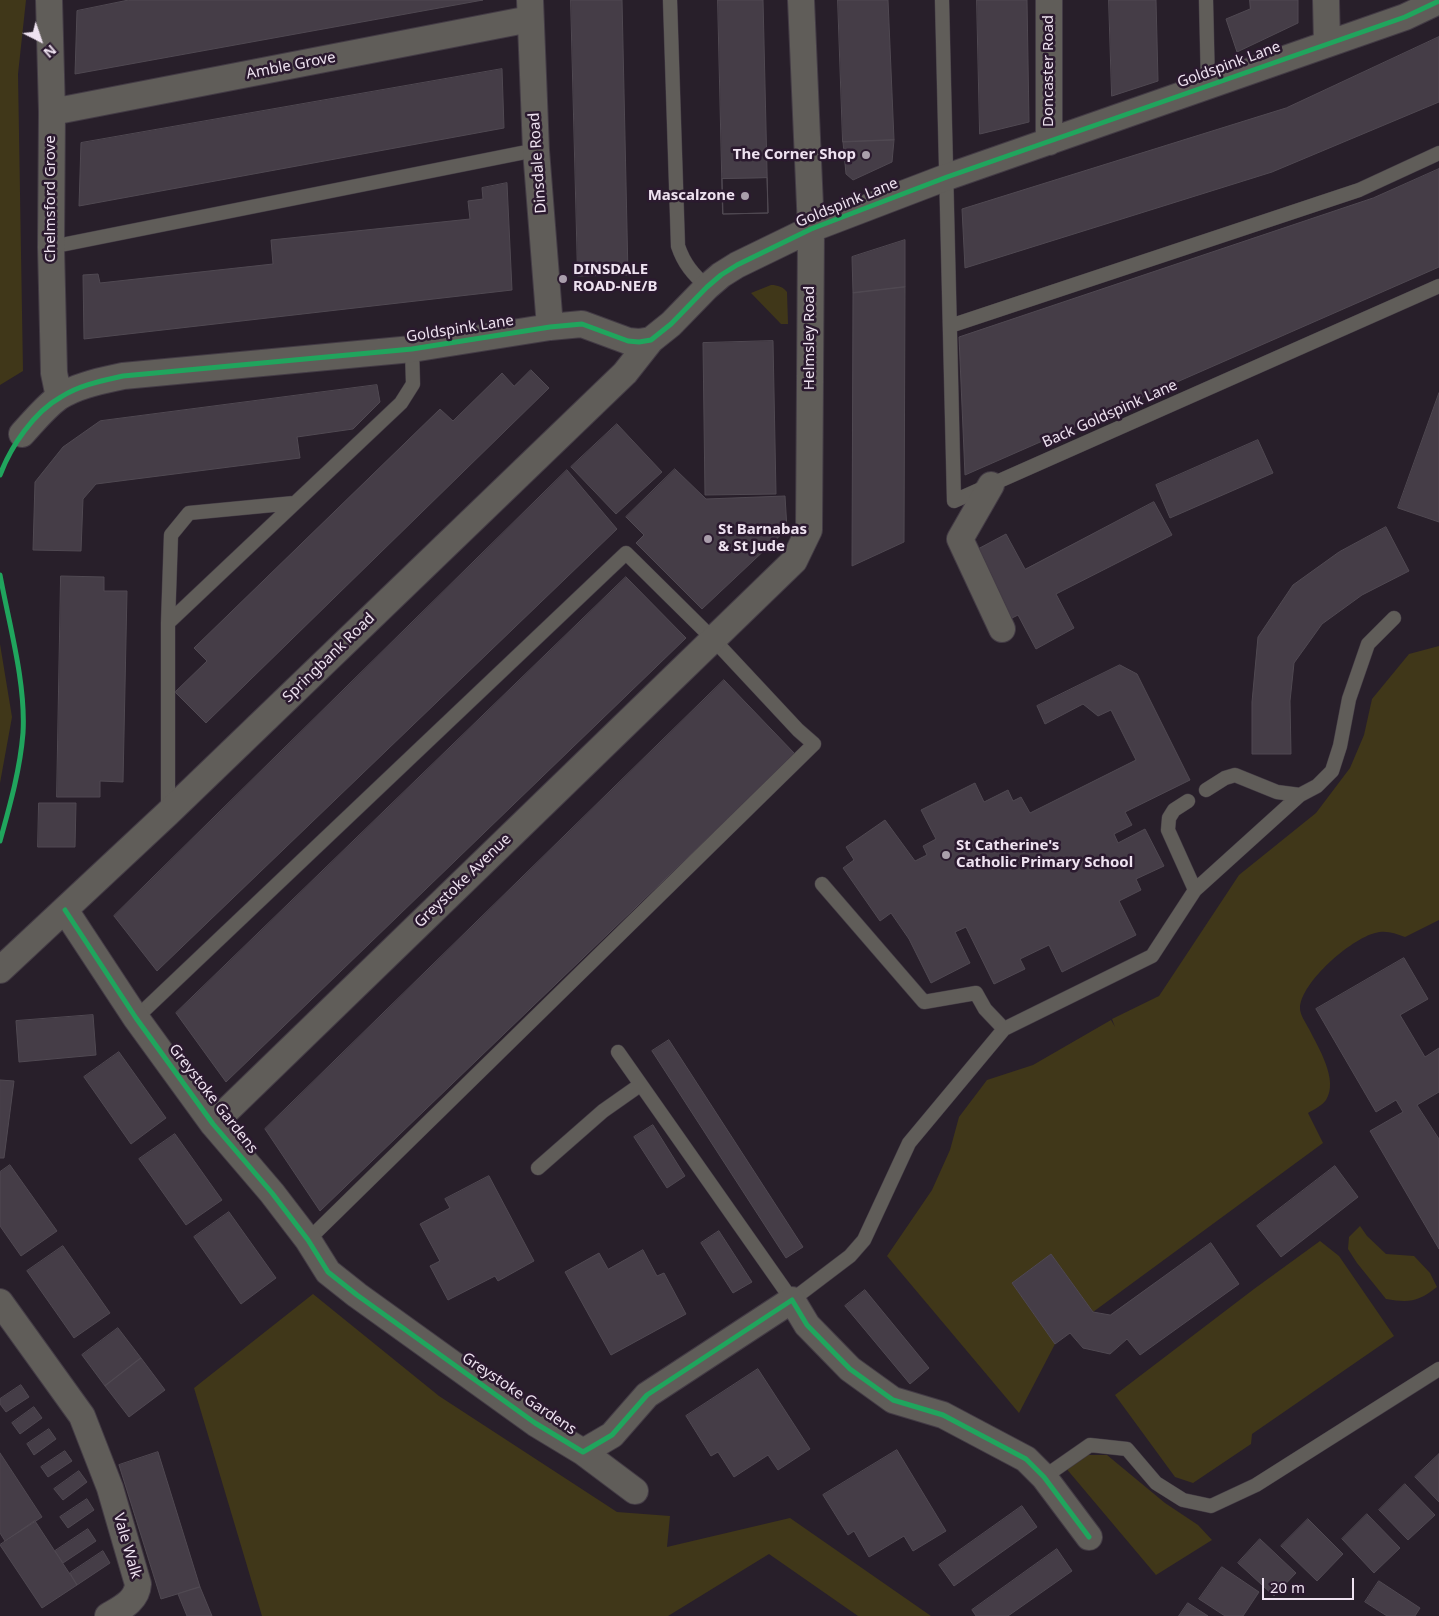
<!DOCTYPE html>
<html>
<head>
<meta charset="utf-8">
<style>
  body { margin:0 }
  #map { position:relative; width:1439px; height:1616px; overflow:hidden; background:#281f2a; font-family:"Noto Sans",sans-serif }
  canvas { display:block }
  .north { position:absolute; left:15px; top:15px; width:50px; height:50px; -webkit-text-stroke:4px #2b1a2f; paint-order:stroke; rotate:139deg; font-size:14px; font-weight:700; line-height:20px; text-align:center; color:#eee2f0 }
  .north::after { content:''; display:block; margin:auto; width:18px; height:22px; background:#eee2f0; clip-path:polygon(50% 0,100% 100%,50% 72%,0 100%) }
  .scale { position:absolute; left:1262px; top:1578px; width:92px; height:22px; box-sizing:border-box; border:2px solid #eee2f0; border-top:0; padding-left:6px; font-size:15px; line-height:18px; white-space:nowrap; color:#eee2f0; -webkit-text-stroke:4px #2b1a2f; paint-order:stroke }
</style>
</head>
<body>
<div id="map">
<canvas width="1439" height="1616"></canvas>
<div class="north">N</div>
<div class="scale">20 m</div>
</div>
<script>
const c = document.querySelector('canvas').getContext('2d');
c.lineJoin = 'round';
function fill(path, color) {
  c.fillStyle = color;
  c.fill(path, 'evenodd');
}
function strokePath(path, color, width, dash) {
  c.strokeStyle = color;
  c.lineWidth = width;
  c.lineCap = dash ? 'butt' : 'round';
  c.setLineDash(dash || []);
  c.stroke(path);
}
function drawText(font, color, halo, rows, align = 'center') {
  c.font = font + ' "Noto Sans",sans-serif';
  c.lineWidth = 5;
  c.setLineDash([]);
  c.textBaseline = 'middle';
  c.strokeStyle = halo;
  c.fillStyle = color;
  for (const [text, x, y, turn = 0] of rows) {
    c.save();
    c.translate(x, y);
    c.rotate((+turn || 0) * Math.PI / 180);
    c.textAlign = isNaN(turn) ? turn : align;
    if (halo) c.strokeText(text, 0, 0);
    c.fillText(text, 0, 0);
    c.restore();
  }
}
fill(new Path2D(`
  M0,0H26L18,74L23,371L0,385Z
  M771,285C778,285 783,287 787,292L788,324H781L751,293Z
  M0,644L12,717L0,783Z
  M1439,646V920L1405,937C1394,933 1386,930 1375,933C1351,939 1301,982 1300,1008C1300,1015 1306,1023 1309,1029C1318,1047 1339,1080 1326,1100C1323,1105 1313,1110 1308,1113L1323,1143L1093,1312L1051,1254L1012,1283L1055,1344L1019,1413L887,1256L932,1190L950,1150L959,1117L987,1080L1033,1065L1111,1020L1115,1027L1112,1019L1159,996L1239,875L1316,813L1350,768L1364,735L1372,699L1409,654Z
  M1360,1226L1367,1236L1386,1254L1414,1256L1430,1273L1437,1287C1418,1302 1409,1303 1386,1299L1357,1263L1348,1249L1349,1237Z
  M1320,1241L1339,1256L1394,1336L1252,1434L1251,1444L1193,1483L1175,1477L1115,1395L1254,1289Z
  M313,1294L439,1396L617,1512L670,1516L667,1547L790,1518L931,1616H858L769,1554L668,1616H262L194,1388Z
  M1075,1455H1107L1165,1503L1198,1525L1212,1540L1156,1575L1065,1467Z`), '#403719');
const building = new Path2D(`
  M129,0H483L75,74L77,11Z
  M571,0H622L628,275L578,276Z
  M718,0H763L768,213L723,214Z
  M838,0H888L894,140L843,142Z
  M977,0H1027L1029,122L980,134Z
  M1109,0H1156L1158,81L1112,96Z
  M1250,0H1298V23L1237,52L1226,19L1250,9Z
  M1439,37V102L1272,172L965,268L962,209L1286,108Z
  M502,69L504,128L79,206L81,143Z
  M894,140L892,162L853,180L846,174L843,142Z
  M1439,169V267L965,475L959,337L1373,198Z
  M767,178L768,213L723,214L722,179Z
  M507,183L512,290L84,339L83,275L98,274L100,283L273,264L271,240L470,219L468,201L483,199L482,188Z
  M905,240V287L853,293L852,257Z
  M905,287L904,542L852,566L853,293Z
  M773,341L776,494L705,495L703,343Z
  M531,370L549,388L206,723L175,692L207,661L194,648L440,409L453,421L502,373L514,386Z
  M377,385L380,402L353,429L297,437L300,458L96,484L83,499L81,551L33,550L35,482L63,447L100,421Z
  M1439,393V522L1398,508Z
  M617,424L662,472L616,514L571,467Z
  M1258,440L1273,473L1170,518L1156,485Z
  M675,469L706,499L785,496L787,529L702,609L636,543L644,535L626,517Z
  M567,470L617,529L157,971L114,916Z
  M1154,502L1172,535L1056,594L1074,628L1036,649L1018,615L1012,618L976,550L1006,534L1025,569Z
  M1386,527L1409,571L1362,595L1322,624L1294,663L1290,701L1291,754H1252V702L1258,637L1293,585L1339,552Z
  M61,576L104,577V591H127L123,782L100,781V797H57Z
  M626,577L686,638L226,1082L176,1013Z
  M1120,665L1137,674L1190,780L1125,812L1132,825L1114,834L1118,843L1145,829L1164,866L1136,879L1141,890L1119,901L1136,935L1062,972L1049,945L1020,959L1025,969L994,984L966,927L955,932L970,963L931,983L909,939L891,913L880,921L843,868L854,860L846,847L885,820L915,861L927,855L923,846L936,839L921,810L975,783L984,802L1008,790L1013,801L1021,797L1030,813L1136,760L1111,710L1098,716L1083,704L1045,724L1037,706Z
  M724,680L795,754L320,1211L265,1129Z
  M39,803H76L75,847H38Z
  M1404,958L1428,999L1400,1015L1425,1057L1439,1048V1092L1417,1105L1439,1139V1249L1370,1131L1403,1112L1396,1100L1376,1112L1316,1009Z
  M93,1015L96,1055L19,1062L16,1021Z
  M669,1040L803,1247L786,1258L652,1051Z
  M119,1052L166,1118L131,1144L84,1077Z
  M0,1080L14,1081L4,1158H0Z
  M653,1125L685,1176L667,1188L634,1137Z
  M175,1134L222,1200L186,1225L139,1159Z
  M10,1165L57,1231L21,1256L0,1226V1172Z
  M1335,1166L1358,1197L1281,1257L1257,1226Z
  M489,1176L534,1261L498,1281L495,1276L448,1300L430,1266L440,1261L420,1224L450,1208L445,1199Z
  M229,1212L276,1278L241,1304L194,1237Z
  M719,1231L752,1282L733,1293L701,1243Z
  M1211,1243L1239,1284L1140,1355L1127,1339L1110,1354L1083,1348L1070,1333L1055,1344L1012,1283L1051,1254L1093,1312L1110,1315Z
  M63,1246L110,1313L74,1338L27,1271Z
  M643,1250L657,1276L664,1273L686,1314L611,1355L565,1272L599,1253L608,1269Z
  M865,1290L929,1368L910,1384L845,1306Z
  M118,1328L141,1358L105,1386L82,1355Z
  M141,1358L165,1390L129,1417L105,1386Z
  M758,1369L810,1449L778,1470L768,1455L734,1477L718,1452L711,1456L686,1416Z
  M21,1385L29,1397L6,1412L0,1404V1399Z
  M34,1407L42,1418L20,1434L12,1423Z
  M49,1429L56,1439L34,1455L27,1444Z
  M897,1450L946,1531L913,1551L904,1536L869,1557L854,1531L848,1535L823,1495Z
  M65,1451L72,1461L48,1477L41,1467Z
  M158,1452L200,1587L161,1599L119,1465Z
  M0,1453L42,1517L5,1541L0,1533Z
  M1439,1454V1502L1415,1477Z
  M79,1471L87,1482L63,1500L54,1489Z
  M1405,1484L1435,1515L1408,1540L1379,1510Z
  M87,1499L94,1510L68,1528L60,1517Z
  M1022,1506L1037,1527L954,1586L939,1565Z
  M1367,1514L1400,1548L1374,1573L1342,1539Z
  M1308,1519L1343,1554L1317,1581L1281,1546Z
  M35,1521L77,1585L42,1608L0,1545Z
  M88,1529L96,1541L63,1563L55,1551Z
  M1260,1539L1296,1573L1274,1596L1238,1563Z
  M1057,1549L1072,1571L1008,1616H976L972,1610Z
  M103,1551L110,1563L77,1585L70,1573Z
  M1222,1567L1259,1592L1243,1616H1225L1199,1599Z
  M1379,1581L1420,1608L1415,1616H1387L1365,1602Z
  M200,1587L212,1616H187L178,1594Z
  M1188,1603L1208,1616H1179Z`);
fill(building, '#453d47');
strokePath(building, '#504952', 1);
const service = new Path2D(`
  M670,0L678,246C684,264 693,274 707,287
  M942,0L954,501L1439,286
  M1206,0L1208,85
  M51,247L536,150
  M950,326L1359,190L1439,153
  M168,623L171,535L189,513L294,503
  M1206,790L1225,778L1235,775L1277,792L1300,795L1317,786L1332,771L1340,746L1349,699L1368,644L1394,618
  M168,813V623L401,403L413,384L412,349
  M822,884L924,1002L976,993L985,1009L1004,1029
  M1195,890L1300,795
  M136,1018L626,553L713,639L798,730L814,744L308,1240
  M618,1052L792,1300L850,1256L864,1240L909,1143L1004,1029L1152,956L1195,890L1168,830L1169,818L1174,810L1188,801
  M538,1168L603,1111L640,1085
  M1044,1477L1090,1445L1127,1449L1156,1483L1183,1500L1211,1506L1256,1485L1439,1369`);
const minor = new Path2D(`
  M49,0L52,112L51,247L54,373L59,397
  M530,0L536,150L550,327
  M1049,0V142
  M1326,0L1327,43
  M52,112L530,19
  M22,434C34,421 45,407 59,397C78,385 101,381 123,376L412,349L550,327L582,324L628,341L639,342L651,340L671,324L707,287L721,275L737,265L811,229L947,177L1405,17L1439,1
  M991,485L960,539L1002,629
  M65,910L136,1018L213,1124L272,1193L308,1240L328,1272L357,1295L535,1423L583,1452L612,1435L647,1395L792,1300L807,1325L850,1369L893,1400L943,1415L1026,1459L1044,1477L1089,1537
  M0,970L168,813L625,373L651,340
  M213,1124L794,561L809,530L811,229L801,0
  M0,1302L82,1416L110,1488L138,1584C137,1601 121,1608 108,1616
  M583,1452L635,1491`);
strokePath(service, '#433b45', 15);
strokePath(minor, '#433b45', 28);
strokePath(service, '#605d59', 14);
strokePath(minor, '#605d59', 26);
strokePath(new Path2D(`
  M0,475C11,446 34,412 61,397C80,385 101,381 123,376L412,349L550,327L582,324L628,341L639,342L651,340L671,324L707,287L721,275L737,265L811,229L947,177L1405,17L1439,1
  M0,575C9,624 26,683 23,733C20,770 10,805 0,841
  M65,910L136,1018L213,1124L272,1193L308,1240L328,1272L357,1295L535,1423L583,1452L612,1435L647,1395L792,1300L807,1325L850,1369L893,1400L943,1415L1026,1459L1044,1477L1089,1537`), '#20a55d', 5);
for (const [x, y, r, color] of [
  [866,155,5,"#a99eab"],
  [745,196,5,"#a99eab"],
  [563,279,5,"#a99eab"],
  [708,539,5,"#a99eab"],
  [946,855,5,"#a99eab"]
]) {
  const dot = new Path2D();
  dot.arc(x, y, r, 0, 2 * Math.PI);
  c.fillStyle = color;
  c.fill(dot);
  strokePath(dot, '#2b1a2f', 2);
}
drawText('15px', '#eee2f0', '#2b1a2f', [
  ["Goldspink Lane",1229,65,-20],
  ["Amble Grove",291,66,-11],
  ["Doncaster Road",1049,71,-90],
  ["Dinsdale Road",538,163,-94],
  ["Chelmsford Grove",51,199,-90],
  ["Goldspink Lane",847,203,-22],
  ["Goldspink Lane",460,329,-9],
  ["Helmsley Road",810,338,-90],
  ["Back Goldspink Lane",1110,414,-24],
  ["Springbank Road",329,658,-44],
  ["Greystoke Avenue",463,881,-44],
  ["Greystoke Gardens",213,1099,52],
  ["Greystoke Gardens",519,1394,34],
  ["Vale Walk",127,1546,74]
]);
drawText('bold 15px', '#eee2f0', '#2b1a2f', [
  ["The Corner Shop",856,155,"right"],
  ["Mascalzone",735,196,"right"],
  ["DINSDALE",573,270],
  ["ROAD-NE/B",573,287],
  ["St Barnabas",718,530],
  ["& St Jude",718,547],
  ["St Catherine's",956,846],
  ["Catholic Primary School",956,863]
], 'left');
</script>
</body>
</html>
